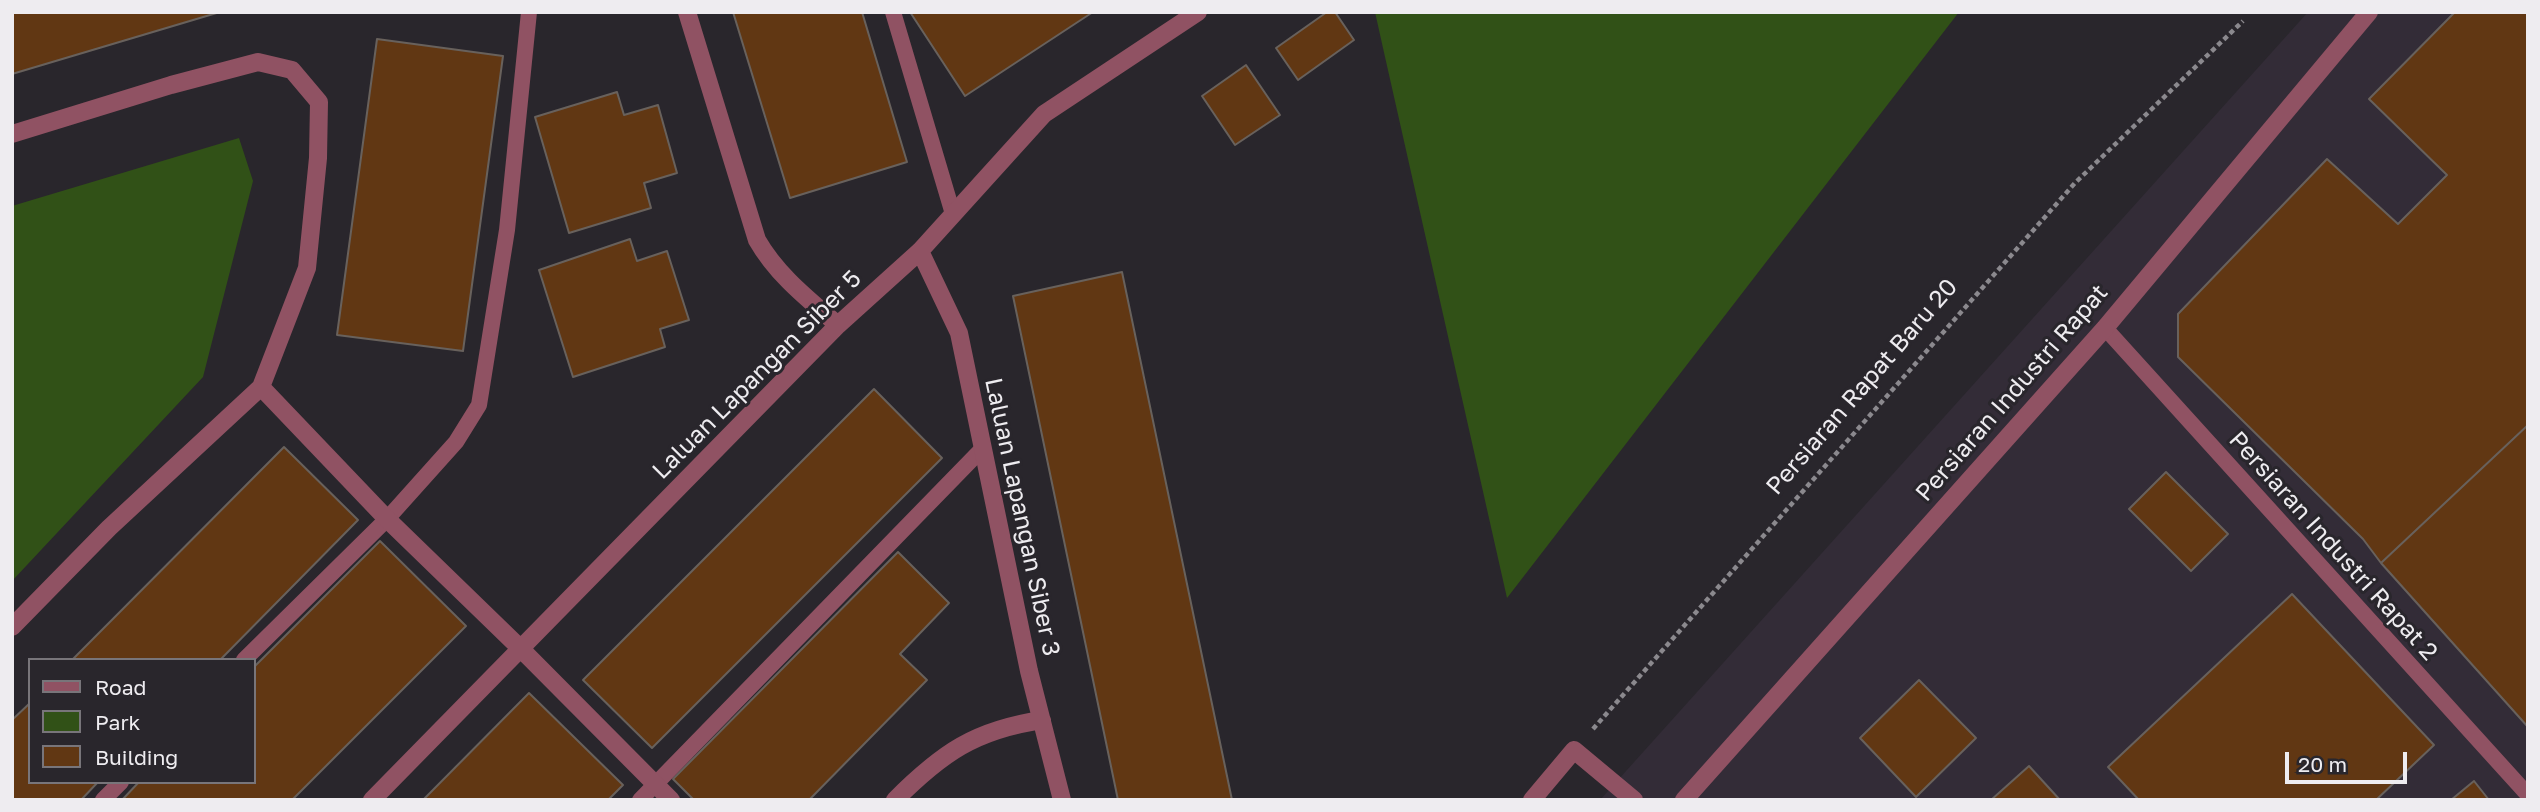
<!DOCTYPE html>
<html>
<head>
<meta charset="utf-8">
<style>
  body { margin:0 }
  #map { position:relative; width:2540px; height:812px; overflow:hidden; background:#29262c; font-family:"Golos Text",sans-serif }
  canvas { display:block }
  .frame { position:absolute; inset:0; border:14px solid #eeecf0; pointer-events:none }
  .legend { position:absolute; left:28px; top:658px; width:228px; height:126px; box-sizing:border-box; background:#29262c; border:2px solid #78757a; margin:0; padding:9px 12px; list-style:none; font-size:21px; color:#eeecf0 }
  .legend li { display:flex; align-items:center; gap:14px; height:35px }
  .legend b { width:35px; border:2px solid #78757a }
  .scale { position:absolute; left:2285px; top:752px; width:122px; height:32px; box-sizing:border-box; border:4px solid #eeecf0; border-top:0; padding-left:9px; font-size:21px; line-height:24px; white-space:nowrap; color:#eeecf0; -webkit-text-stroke:5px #29262c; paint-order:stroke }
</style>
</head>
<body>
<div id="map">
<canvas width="2540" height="812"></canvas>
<div class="frame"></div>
<ul class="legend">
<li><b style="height:9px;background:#905263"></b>Road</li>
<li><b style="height:19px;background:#315117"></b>Park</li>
<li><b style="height:19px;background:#613713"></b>Building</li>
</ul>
<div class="scale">20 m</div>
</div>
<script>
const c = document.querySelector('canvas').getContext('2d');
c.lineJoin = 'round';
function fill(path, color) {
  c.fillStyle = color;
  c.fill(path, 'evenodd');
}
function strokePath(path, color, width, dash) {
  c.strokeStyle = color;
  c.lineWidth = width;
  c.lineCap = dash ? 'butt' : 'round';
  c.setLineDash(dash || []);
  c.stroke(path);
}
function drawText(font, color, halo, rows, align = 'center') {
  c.font = font + ' "Golos Text",sans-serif';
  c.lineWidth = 6;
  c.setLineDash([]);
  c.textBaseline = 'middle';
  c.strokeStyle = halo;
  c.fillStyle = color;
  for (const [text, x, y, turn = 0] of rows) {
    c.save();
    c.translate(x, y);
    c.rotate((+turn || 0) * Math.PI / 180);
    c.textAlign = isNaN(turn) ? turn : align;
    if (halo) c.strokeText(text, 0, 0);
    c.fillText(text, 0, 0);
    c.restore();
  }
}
fill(new Path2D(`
  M2308,12H2528V800H1600Z`), '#332c37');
fill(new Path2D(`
  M1375,12H1959L1507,598L1383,48Z
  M239,138L253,181L203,377L12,581V206Z`), '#315117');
const building = new Path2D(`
  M12,12H220L12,74Z
  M733,12H862L907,162L790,198Z
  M910,12H1093L965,96Z
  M1327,12H1335L1354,40L1298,80L1276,48Z
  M2455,12H2528V425L2381,563L2363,539L2178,357V314L2327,159L2398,224L2447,175L2369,99Z
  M377,39L503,56L463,351L337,335Z
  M1246,65L1280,115L1235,145L1202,96Z
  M617,92L624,115L658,105L677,173L644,183L651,208L569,233L535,117Z
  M630,239L637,261L667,251L689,320L660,329L665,347L573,377L539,270Z
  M1122,272L1232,800H1118L1013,296Z
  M874,389L942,458L652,748L583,680Z
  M2528,425V727L2381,563Z
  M284,447L358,520L220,660H72Z
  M2166,472L2228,534L2191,571L2129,509Z
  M380,541L466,626L292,800H122L139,782H254V667Z
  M898,552L949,603L900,654L927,680L809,800H694L673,779Z
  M2292,594L2434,745L2376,800H2139L2108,767Z
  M1919,680L1976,738L1916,797L1860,738Z
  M529,693L623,785L608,800H423Z
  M30,703V782H98L81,800H12V720Z
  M2029,766L2060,800H1991Z
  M2474,781L2489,800H2451Z`);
fill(building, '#613713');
strokePath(building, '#68615c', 2);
strokePath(new Path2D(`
  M1593,729L2075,183L2243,21`), '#8b898e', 4.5, [5, 3.5]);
strokePath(new Path2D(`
  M893,12L953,214
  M2105,328L2528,795
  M244,660L387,519L456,442L479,405L507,230L529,12
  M103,800L121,782
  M640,800L983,448`), '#905263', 16);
strokePath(new Path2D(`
  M687,12L757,240C777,275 808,299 838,325
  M12,134L171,85L258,62L292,70L319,102L318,158L307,268L261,387L109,528L12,627
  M920,251L959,333L1029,671L1062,800
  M261,387L387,519L520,648L671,800
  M372,800L838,325L920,251L1044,114L1198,12
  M895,800C942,753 975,730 1042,720
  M1532,800L1574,750L1634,800
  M1684,800L2105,328L2369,12`), '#905263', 18);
drawText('24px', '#eeecf0', '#29262c', [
  ["Laluan Lapangan Siber 5",757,375,-45],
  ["Persiaran Rapat Baru 20",1862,387,-49],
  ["Persiaran Industri Rapat",2012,393,-49],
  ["Laluan Lapangan Siber 3",1022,517,78],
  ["Persiaran Industri Rapat 2",2333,546,48]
]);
</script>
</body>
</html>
